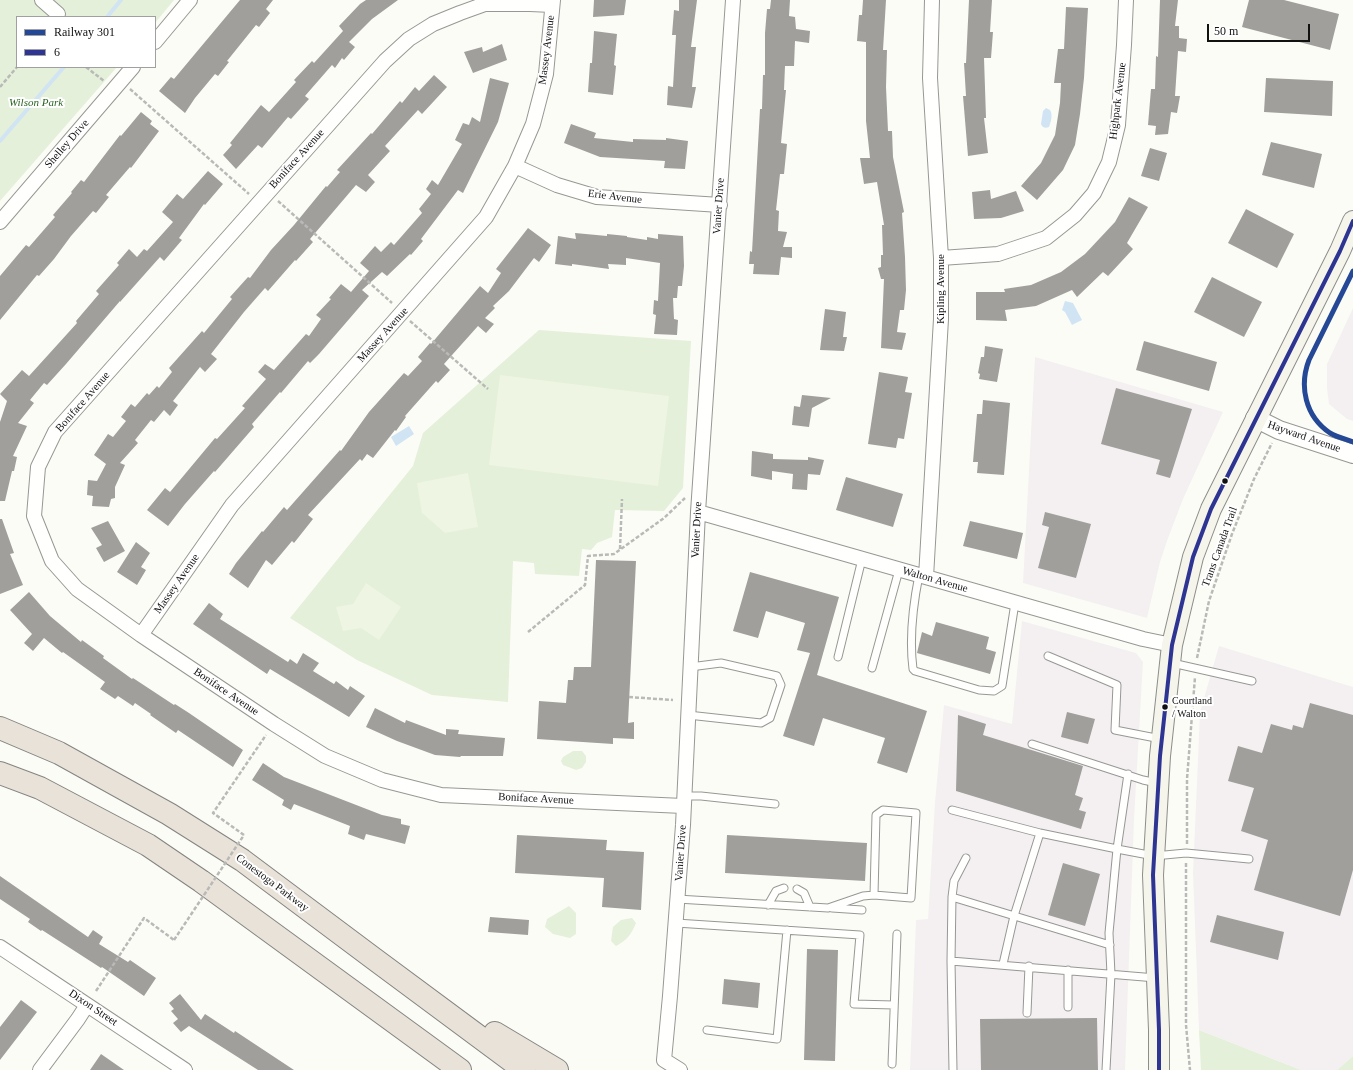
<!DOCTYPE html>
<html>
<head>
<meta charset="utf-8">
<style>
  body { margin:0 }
  #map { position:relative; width:1353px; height:1070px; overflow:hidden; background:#fcfcf7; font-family:"Times New Roman",serif }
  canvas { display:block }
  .legend { position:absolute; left:16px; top:16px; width:140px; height:52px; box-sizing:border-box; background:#fff; border:1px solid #a0a0a0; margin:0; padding:5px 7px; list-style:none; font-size:12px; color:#111 }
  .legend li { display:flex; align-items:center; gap:8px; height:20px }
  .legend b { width:20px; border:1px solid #a0a0a0 }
  .scale { position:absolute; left:1207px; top:24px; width:103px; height:18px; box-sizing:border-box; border:2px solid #111; border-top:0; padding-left:5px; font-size:12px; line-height:14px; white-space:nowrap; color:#111; -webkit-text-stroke:3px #fff; paint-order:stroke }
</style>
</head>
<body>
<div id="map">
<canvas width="1353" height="1070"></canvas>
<ul class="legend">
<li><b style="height:5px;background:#244895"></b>Railway 301</li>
<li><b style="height:5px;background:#2e3491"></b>6</li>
</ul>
<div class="scale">50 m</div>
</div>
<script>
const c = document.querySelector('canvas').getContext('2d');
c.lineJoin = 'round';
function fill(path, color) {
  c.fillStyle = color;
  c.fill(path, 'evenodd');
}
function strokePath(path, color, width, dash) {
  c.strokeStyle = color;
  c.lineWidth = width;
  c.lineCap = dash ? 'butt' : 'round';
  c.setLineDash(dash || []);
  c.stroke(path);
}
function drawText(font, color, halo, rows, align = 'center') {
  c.font = font + ' "Times New Roman",serif';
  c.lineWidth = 4;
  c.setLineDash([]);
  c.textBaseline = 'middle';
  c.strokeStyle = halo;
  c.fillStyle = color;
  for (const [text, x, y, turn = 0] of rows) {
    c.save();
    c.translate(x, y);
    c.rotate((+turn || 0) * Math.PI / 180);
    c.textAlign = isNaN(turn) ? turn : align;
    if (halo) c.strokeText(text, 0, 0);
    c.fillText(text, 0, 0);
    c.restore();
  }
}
fill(new Path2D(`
  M1353,308V421L1347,419L1329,404L1327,388V364Z
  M1035,357L1223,412L1183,499L1167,541L1160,562L1147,618L1023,583Z
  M1022,621L1136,653L1143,662L1134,820L1125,1070H910L916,920L928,919L935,802L944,705L1012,724Z
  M1219,646L1353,687V1056L1337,1070H1301L1199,1030L1193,873L1200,712Z`), '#f4f0f2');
fill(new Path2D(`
  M0,0H174L155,23V17H17V67H117L0,201Z
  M539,330L691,341L683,488L664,511L615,510L612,537L597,543L591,550L582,549L579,576L535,574L534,563L513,561L508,702L432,695L357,660L290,618L413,466L423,433Z
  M573,751H582L586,756V762L582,768L576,770L563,765L561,761L563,757Z
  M569,906L576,913V934L570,938L553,934L545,927L547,919Z
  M632,918L636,923C631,935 627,940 616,946L611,941L613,927L621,920Z
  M1199,1030L1301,1070H1201Z
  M1353,1056V1070H1337Z`), '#e4f0d9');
fill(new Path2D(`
  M500,375L669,396L658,486L489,465Z
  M468,473L478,527L445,533L422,513L417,483Z
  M366,583L401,607L379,640L361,628L343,631L336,607L353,604Z`), '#eef5e2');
fill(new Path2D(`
  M1046,108L1050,110C1053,114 1051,122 1049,127C1045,129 1042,127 1041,124L1043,111Z
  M1065,301L1073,303L1082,320L1072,325L1065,312L1062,310Z
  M409,426L414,434L396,446L391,437Z`), '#d0e4f4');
strokePath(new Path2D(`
  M107,17L121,0
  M0,141L64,67`), '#d0e4f4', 4);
fill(new Path2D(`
  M240,0H273L266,9L270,13L259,27L256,25L227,61L229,62L218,76L215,74L195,98L185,113L159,91L171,77L174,79Z
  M366,0H398L372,19L349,42L355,47L344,60L342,58L335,68L332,65L305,96L309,99L291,119L288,117L262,148L258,145L236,169L223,155L232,145L230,143L261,105L269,112L296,82L294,80L312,61L314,63L343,31L339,26L360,4Z
  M594,0H626L624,15L593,17Z
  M679,0H697L691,47H696L692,87H696L692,108L667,105L668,86L673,87L676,35H672L674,10L679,11Z
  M771,0H790L789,16L795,17L796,29L810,31L809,43L795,41L794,66H785L784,90H786L781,143L787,144L784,174H780L776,210L779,211L778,231L787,232L783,247H792V258L781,257L779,275L753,274L754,264H749L750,251L752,252L760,109H762L763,75H765V33L767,9H770Z
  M863,0H886L883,50H887L886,87L888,131H892L893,157L904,212L902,213L905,257L906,290L904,310H900L897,332L906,333L902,350L881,348L884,279H881L878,268L881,267V255H883L882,225H884L877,182L864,184L860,158H870L866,121V42L857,41L859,15H862Z
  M969,0H992L990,32H993L991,58H984L986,118H984L988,153L968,156L963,96H966L964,63H966Z
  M1160,0H1178L1175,26H1179V38L1187,39L1186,52L1178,51L1175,96H1180L1177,113L1171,112L1168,134L1155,135L1156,126L1148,125L1151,89H1155L1156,56L1158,57Z
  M1249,0H1284L1339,14L1330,50L1242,27Z
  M1066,7L1088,8L1084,78L1080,114L1075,145L1063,170L1037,200L1021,186L1041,163L1055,135L1060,103L1061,83H1054L1058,49H1064Z
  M594,31L617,34L614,65L616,66L613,95L588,92L590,63H592Z
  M502,44L507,60L473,73L464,52L482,47L483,52Z
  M434,75L447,87L422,114L418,110L385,146L390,151L368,175L375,182L366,192L356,185L310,239L313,242L296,261L295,260L268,291L265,288L244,312L211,354L217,359L205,372L200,367L173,401L178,405L170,416L164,410L154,422L151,420L135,440L138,443L120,463L125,465L115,487V498L111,499L109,507L92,506L93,496L87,495L88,480L97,481L106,464L94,455L108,434L113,437L126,421L121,417L131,404L135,407L147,393L149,395L157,386L159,388L172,372L169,368L202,331L204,333L232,299L230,297L248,277L250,278L271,250L294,225L326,186L327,187L340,172L337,170L371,133L372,134L400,101L402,103L415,87L419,91Z
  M490,78L509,83L498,122L463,193L458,190L421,239L423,241L411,255L410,254L387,276L382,272L362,290L369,296L319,354L310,363L308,361L281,393L280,392L252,424L254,427L215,472L214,471L185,504L168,526L147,510L165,488L170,492L215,438L217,439L245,408L242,406L266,379L258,372L265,364L274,370L306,334L309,336L321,319L316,315L331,299L329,298L341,284L351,292L369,271L360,263L375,246L381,252L391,242L394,245L422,213L419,209L431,194L426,189L432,180L438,185L462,144L455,140L463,123L469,125L472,117L480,122Z
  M1266,78L1333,81L1332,116L1264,112Z
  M141,112L152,121L150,124L159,131L131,168L130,167L106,195L109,197L96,213L93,211L71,236L54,259L39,276L37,275L0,320V276L26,245L29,247L55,217L53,215L72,193L71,192L81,180L84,182L120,135L121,136Z
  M571,124L596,133L594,138L633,142V139L666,140V138L688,141L685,169L664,168L665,161L600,157L564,143Z
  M1271,142L1322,154L1314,188L1262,175Z
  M1150,148L1167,153L1159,181L1141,176Z
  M208,171L223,184L205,205L204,204L179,238L182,240L164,261L160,257L120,302V301L66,364L47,385L44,383L30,400L34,403L18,423L27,426L13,456L17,457L14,471H12L5,501H0V422L7,401L0,394L22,370L29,376L77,323L76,321L99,294L96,291L119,265L117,263L129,249L137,257L144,249L147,251L173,222L162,212L177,194L183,199Z
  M990,190L991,199L1016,191L1024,211L1001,218L974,219L972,192Z
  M1129,197L1148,207L1127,243L1133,249L1108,276L1103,272L1077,297L1072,290L1036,306L1005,310L1007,321L976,320V292H1005L1004,289L1031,285L1061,272L1085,254L1115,222Z
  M1246,209L1294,234L1277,268L1228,243Z
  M528,228L551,245L539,262L534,258L509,291L493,306L495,308L485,318L494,324L486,333L478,326L444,364L450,370L438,383L436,381L405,416L406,417L396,431L395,430L373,458L367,454L362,461L360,459L308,515L313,519L294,543L292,541L272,565L266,560L248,588L229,574L236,563L262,531L263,532L284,507L287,510L340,450L341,451L369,412L404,373L408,376L422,361L418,357L430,343L431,344L480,286L488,293L501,273L496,269Z
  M575,233L607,236V234L627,236V237L647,240V237L658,239V234L683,236L684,266L682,286H678L677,298H673L674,319L678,320L677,335L654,334L656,315L653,314L654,300L658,301L660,263L626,258V265L608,264L609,269L572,264V266L555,264L558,236L576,239Z
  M1212,277L1262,302L1244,337L1194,312Z
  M825,309L846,312L843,337H847L844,351L820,350Z
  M1144,341L1217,362L1209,391L1136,370Z
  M985,346L1003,349L997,382L979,379L980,374L978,373L981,357H984Z
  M879,372L908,377L905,392L912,393L904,439L898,438L896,448L868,444Z
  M1116,388L1192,409L1170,478L1156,474L1160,460L1101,444Z
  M802,395L831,398L812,408L809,427L792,425L794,406L800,407Z
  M983,400L1010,403L1004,475L977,473L978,462H973L977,414H982Z
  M752,451L773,454V459L808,460V457L824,460L820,475L808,474L807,490L792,489L793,474L772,471V480L751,476Z
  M846,477L903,494L893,527L836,510Z
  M1045,512L1091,524L1076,578L1038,568L1049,527L1042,525Z
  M0,519H2L14,553L10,554L23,585L0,594Z
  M108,521L125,551L104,562L96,548L102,545L91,528Z
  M970,521L1023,533L1017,559L963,546Z
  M136,542L150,553L141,567L146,570L137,585L117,572Z
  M596,560L636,561L628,723L634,722V739L613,738V744L537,739L539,701L566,703L568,680H573L574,667H591Z
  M750,572L839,597L817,675L927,711L907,773L877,763L885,738L823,718L814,746L783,736L810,653L797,650L805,623L766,611L758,638L733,631Z
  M29,592L50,616L81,642L82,640L104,656L103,658L132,679L133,678L174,705L175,704L189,713L243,750L233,767L178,730L176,733L150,715L151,714L135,703L133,706L118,696L115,699L100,689L105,682L63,652L62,653L44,638L33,651L24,643L32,634L10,610Z
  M209,603L223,614L220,619L288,662L290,659L297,664L303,653L319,663L313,671L334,684L336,681L348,690L350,686L365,696L349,717L270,669L267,674L193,624Z
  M936,622L989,637L986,649L996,652L990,674L917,653L922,632L932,636Z
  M1310,703L1353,715V870L1340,916L1254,890L1268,840L1241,831L1254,788L1228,781L1238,746L1262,753L1271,724L1292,730L1293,725L1303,728Z
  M375,708L405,723L406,720L446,735V729L459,730L458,734L505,738L503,756H461L460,757L435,755L397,741L366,727Z
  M1067,712L1095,719L1088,744L1061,737Z
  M958,715L986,724L983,735L1083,766L1075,795L1083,798L1079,810L1086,812L1081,829L956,791Z
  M263,763L284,777L382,815L401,819V824L410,826L405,844L366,834L364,840L348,834L350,826L294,804L291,810L282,805L284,800L252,780Z
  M517,835L607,840L606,850L644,852L641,910L602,907L604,878L515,873Z
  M727,835L867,843L865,881L725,873Z
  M1063,863L1100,874L1085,926L1048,915Z
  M0,876L88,937L93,930L103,937L99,944L128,962L130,960L156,978L144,996L102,967L101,968L42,930L41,931L28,922L30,919L0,899Z
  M1217,915L1284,932L1278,960L1210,942Z
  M490,917L529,920L528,935L488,932Z
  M807,949L838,950L835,1061L804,1060Z
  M724,979L760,983L758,1008L722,1004Z
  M180,994L201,1020L205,1014L234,1033L235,1031L294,1070H258L189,1026L181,1032L173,1023L178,1019L171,1011L174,1009L169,1003Z
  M21,1000L37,1012L0,1060V1027Z
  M1097,1018L1098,1070H981L980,1019Z
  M101,1054L124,1070H90Z`), '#a09f9c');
const service = new Path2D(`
  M919,575C913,605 909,638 913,669L915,671L979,690L994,691L1002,686L1015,603
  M1048,656L1117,685L1115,730L1161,739
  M838,657L862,559
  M1172,663L1252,681
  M872,668L899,570
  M688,715L761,723L770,718L781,685L777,676L721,663L690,667
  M1032,744L1143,780L1157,783
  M1128,774L1117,849L1154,856L1186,853L1249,859
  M684,796H701L775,804
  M952,810L1040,833L1117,849L1109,933L1111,974L1106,1070
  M797,889L804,893L810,907
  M952,897L954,881L966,858
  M677,899L828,908L863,896L874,895L911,898L916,813L883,810L876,815L874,895
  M768,905L776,891L784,888
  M832,908L862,910
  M676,923L860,935L854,1004L894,1005
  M951,961L1156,978
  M1003,964L1014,916L1040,833
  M1068,1007V970
  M1027,1013L1029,966
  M707,1030L777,1039L787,930
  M892,1064L897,934
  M953,1070L951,961L952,897L1110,945`);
const minor = new Path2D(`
  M42,0L58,14
  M552,5L530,4H485L460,13L433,24L409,39L385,61L55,432L38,467L34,516L52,561L77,589L141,635L274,724L325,756L382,780L441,795L683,806
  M155,42L190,0
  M515,166L557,185L597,197L720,205
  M0,222L133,67
  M941,258L998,254L1046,238L1075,215L1094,193L1109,162L1118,125L1124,45L1126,0
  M698,512L1143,639L1172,645
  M926,577L941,319V258L930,78L932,0
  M141,635L232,505L486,217L515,166L533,124L546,74L553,0
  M0,947L185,1070
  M40,1070L78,1019L87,1005
  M680,1070L664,1060L670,996L683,825L698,512L733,0`);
const tertiary = new Path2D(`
  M1255,418L1279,430L1353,454`);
const secondary = new Path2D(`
  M1159,1070V1030L1153,875L1160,756L1172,645L1193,557L1211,509L1340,251L1353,221`);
const motorway = new Path2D(`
  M0,728L59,753L169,814L242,860L373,958L524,1070
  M0,773L40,788L148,845L201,881L460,1070
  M495,1033L557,1070`);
strokePath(service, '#979795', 9);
strokePath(minor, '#979795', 16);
strokePath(tertiary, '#979795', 20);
strokePath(secondary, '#8d8d8b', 22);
strokePath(motorway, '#848482', 24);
strokePath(new Path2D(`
  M86,67L104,81
  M0,87L17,67
  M130,89L249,194
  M278,201L392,303
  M410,321L488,389
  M620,549L622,499
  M528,632L585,585L588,556L614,554L664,518L685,498
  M1197,658L1209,601L1232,534L1254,479L1272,443
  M629,697L673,700
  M244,835L213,813L266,735
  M1187,844V779L1195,677
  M1186,863V1025L1190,1070
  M96,991L144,918L174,940`), '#b9b9b8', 2.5, [4, 2]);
strokePath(service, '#fffffe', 7);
strokePath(minor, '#fffffe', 14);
strokePath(tertiary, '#fffffe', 18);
strokePath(secondary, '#f5f5ec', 20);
strokePath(motorway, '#e9e2d8', 22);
strokePath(new Path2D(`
  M174,940L244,835`), '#b9b9b8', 2.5, [4, 2]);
strokePath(new Path2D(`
  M1159,1070V1030L1153,875L1160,756L1172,645L1193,557L1211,509L1340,251L1353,221`), '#2e3491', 4);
strokePath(new Path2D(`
  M1353,271L1309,360C1299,386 1305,416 1330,433C1337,437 1345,439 1353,442`), '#244895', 5);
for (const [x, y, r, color] of [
  [1225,481,3.5,"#111"],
  [1165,707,3.5,"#111"]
]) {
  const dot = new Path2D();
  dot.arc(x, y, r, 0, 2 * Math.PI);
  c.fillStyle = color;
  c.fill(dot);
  strokePath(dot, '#fff', 1.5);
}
drawText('10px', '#111', '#fff', [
  ["Courtland",1172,701],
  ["/ Walton",1172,714]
], 'left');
drawText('11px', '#111', '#fff', [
  ["Massey Avenue",547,50,-83],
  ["Highpark Avenue",1118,101,-83],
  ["Shelley Drive",67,144,-49],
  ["Boniface Avenue",297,159,-48],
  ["Erie Avenue",615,197,7],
  ["Vanier Drive",719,206,-86],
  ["Kipling Avenue",941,289,-90],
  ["Massey Avenue",383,335,-48],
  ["Boniface Avenue",83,402,-49],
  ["Hayward Avenue",1304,437,19],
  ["Vanier Drive",697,530,-87],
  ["Trans Canada Trail",1220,547,-70],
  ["Walton Avenue",935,580,16],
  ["Massey Avenue",177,584,-55],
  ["Boniface Avenue",226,692,34],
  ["Boniface Avenue",536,799,3],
  ["Vanier Drive",681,853,-86],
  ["Conestoga Parkway",272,883,37],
  ["Dixon Street",93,1008,34]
]);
drawText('italic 11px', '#2b6524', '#fff', [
  ["Wilson Park",36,103]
]);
</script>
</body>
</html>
